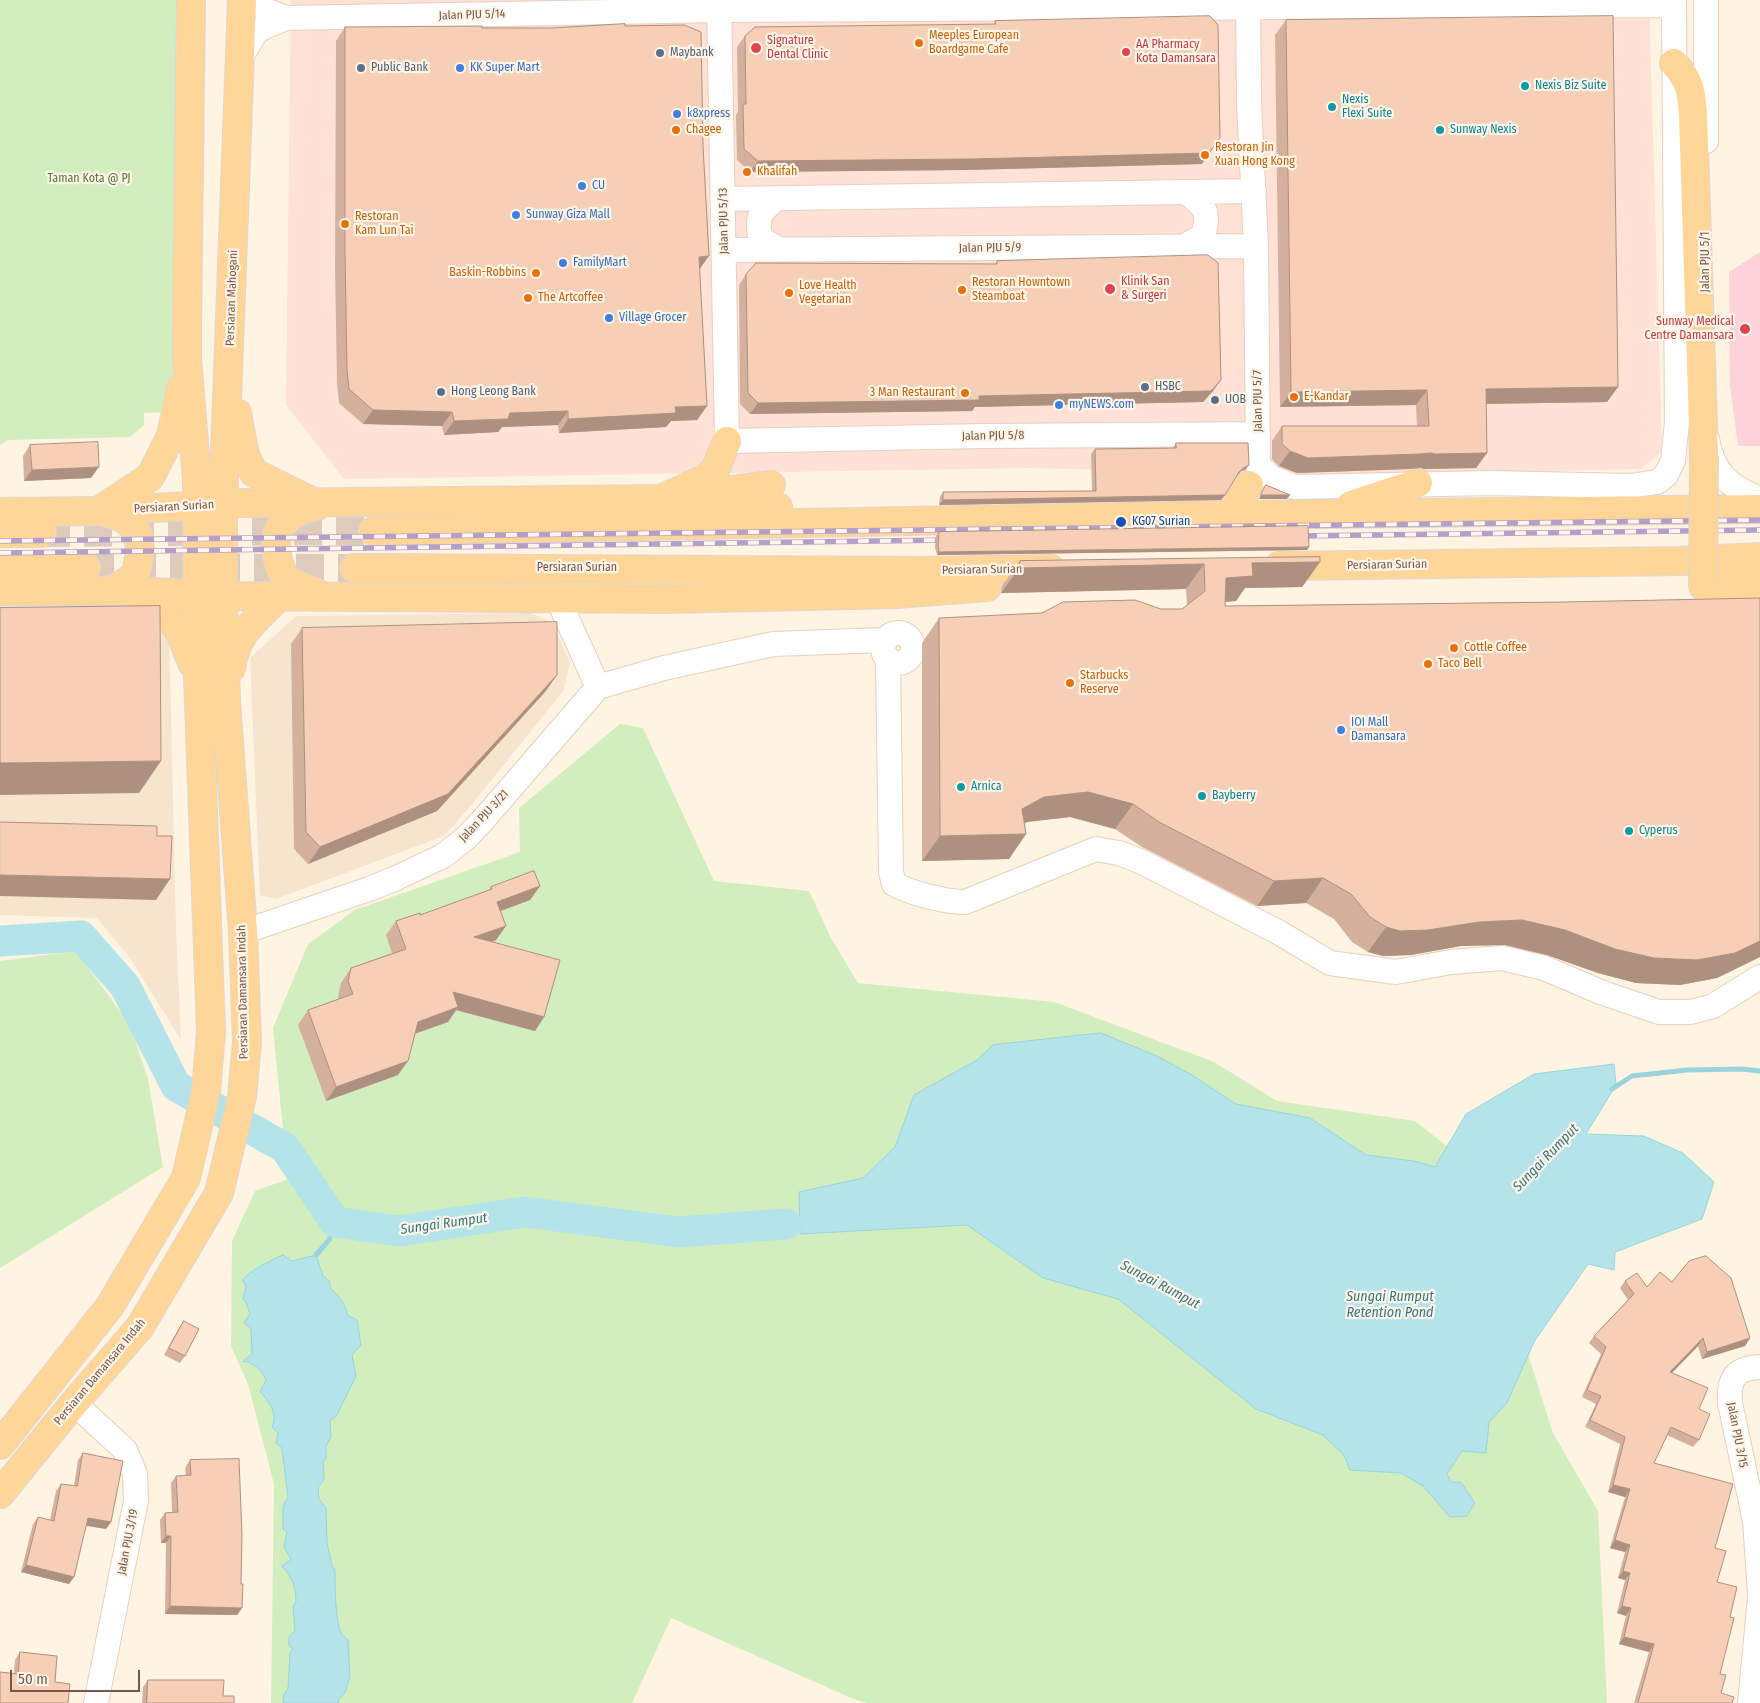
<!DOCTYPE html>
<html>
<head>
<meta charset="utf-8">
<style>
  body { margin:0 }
  #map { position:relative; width:1760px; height:1703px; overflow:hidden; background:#fff3e1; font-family:"Fira Sans Condensed",sans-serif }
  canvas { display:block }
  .scale { position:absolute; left:10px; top:1670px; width:130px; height:22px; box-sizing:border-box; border:2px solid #795645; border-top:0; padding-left:6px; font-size:15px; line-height:18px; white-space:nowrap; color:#795645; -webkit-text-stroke:4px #fff6ea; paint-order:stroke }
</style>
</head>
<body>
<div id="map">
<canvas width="1760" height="1703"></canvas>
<div class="scale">50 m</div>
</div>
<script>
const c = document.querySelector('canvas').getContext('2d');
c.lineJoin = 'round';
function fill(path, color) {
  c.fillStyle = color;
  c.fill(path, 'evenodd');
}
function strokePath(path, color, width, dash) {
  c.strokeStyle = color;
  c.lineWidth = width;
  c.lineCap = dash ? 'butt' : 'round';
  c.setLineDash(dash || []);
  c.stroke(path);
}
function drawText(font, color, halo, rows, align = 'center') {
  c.font = font + ' "Fira Sans Condensed",sans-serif';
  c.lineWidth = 4.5;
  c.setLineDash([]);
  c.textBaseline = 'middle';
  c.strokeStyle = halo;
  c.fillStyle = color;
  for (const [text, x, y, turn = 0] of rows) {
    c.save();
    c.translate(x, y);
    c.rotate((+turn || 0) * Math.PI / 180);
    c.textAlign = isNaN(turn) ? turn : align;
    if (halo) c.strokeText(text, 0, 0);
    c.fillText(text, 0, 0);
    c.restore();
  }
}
fill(new Path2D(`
  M142,599L169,629L176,929L181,1040L130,958L97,918L0,915V601Z
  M531,613L552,623L570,662L564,690L469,808L444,836L276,899L260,895L250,658L296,616Z`), '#f7e4cf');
fill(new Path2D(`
  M291,0H1649L1662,451L1641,469L1346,475L1028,468L344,479L286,405Z`), '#ffe1d5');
fill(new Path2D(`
  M1760,252V446H1738L1730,385L1729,272Z`), '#fdd3d9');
fill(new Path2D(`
  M0,0H179L177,359L163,412L144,413V425L130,437L8,440L0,445Z
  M620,724L643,728L714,881L809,891L831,938L858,983L1054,1002L1214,1062L1277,1101L1415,1121L1467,1162L1553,1433L1598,1511L1607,1703H867L851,1698L671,1618L632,1703H271L274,1484L248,1384L231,1346L232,1241L255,1191L294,1177L283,1130L273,1028L308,944L355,910L520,852L519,808Z
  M76,951L130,1025L148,1079L163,1167L0,1268V961Z`), '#d2eebe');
const water = new Path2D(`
  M1101,1033L1157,1056L1192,1075L1236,1104L1310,1118L1366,1155L1414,1161L1435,1167L1466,1114L1534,1074L1614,1064L1616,1085L1586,1134L1644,1136L1683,1153L1714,1182L1702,1219L1615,1252L1614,1270L1588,1264L1534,1342L1507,1403L1489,1422L1486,1453L1462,1451L1447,1474L1451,1482H1461L1475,1503L1467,1516L1450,1517L1423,1486L1401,1473L1350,1470L1344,1455L1323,1435L1256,1409L1118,1299L1043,1278L967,1225L800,1234L799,1192L863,1178L895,1147L914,1095L977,1060L993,1045Z
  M283,1255L292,1261L316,1255L323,1276L330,1282V1288C338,1296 346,1303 347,1315L357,1320L361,1345L352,1355L356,1376L337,1415L330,1421L331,1437L326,1446V1458L323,1462L324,1480L318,1487L319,1499L326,1508L327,1542L332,1566L335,1570C335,1582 335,1625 342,1634C344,1637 346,1638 348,1640L350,1677L345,1693L339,1699L338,1703H283L284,1694L288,1689L290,1652L293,1649L289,1646V1637L295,1630L293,1606L296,1602C296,1586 292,1578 282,1566L291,1559L284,1547L287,1532L283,1529C283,1519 281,1506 288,1497L282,1448L276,1443L278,1433L272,1427C278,1412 269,1403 260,1391L266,1381C262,1370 255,1363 243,1361L252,1354L251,1329L244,1323L250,1314L246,1302L243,1299L246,1286L242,1280C253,1269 269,1261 283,1255Z`);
fill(water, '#b4e3ea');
strokePath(water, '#99d4dd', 1);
strokePath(new Path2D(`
  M1612,1089L1632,1076L1687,1070L1742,1069L1760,1071
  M316,1255L329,1240L335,1222`), '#99d4dd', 5);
strokePath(new Path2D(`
  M0,941L81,936L125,986L176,1086L285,1148L335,1222L399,1231L525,1212L678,1232L786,1224`), '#b4e3ea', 31);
strokePath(new Path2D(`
  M42,533L373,531
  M86,567L354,568`), '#deccba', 28, [28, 14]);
const minor = new Path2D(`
  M256,0L265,10L286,18
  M719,0L727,441L985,436L1258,434
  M1248,0L1249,103L1256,246L1258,465L1272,478L1295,487L1492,483L1630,486L1657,482L1666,475L1673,461L1677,422L1674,0
  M1706,0V141
  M241,57L256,32L266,26L286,18L720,10L1674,5
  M724,199L1254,191
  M775,199C759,214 757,215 760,238L778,249
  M1184,246L1203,236C1210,212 1206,207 1187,193
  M725,250L1256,246
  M1707,439C1713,473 1729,487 1760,499
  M558,599L598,687
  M883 648a15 15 0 1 1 30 0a15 15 0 1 1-30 0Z
  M888,658L891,872L894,884C910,893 946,902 965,902L1096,849L1119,853L1142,862L1278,932L1330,963L1396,972L1451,962L1502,958L1544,968L1603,993L1659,1012H1691L1713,1006L1760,977
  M243,932L369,889L394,879L443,856L466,838L483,820L598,687L664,668L773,644L886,640
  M1760,1367C1735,1368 1728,1379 1730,1403L1755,1521L1760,1592
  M74,1403L125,1450L135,1474L136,1501L96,1703
  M1750,1703L1760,1598`);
const major = new Path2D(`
  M1674,63C1691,83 1691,91 1693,115L1704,456
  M237,413L245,455L254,473L309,500
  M716,492L771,485
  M663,498L706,478L715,470L727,441
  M1351,505L1418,483
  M317,506C287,511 270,529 278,560C280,567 282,575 288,580C296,586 308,589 317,593
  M100,510L150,477L171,436L181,388
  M0,512L99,511L243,503L662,499L763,507H778
  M103,512C129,517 143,529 139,557C138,563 137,571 134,575C127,584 117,587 107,591
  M1230,515L1249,485
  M373,531L1230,515L1760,509
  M0,533H42
  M1279,566L1679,561L1760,557
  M0,568L86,567
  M354,568L923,571L1051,569
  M1703,586L1760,584
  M0,591H138L223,596L667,599L896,594L987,587
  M138,591L164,607L181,635L192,663
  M231,668C237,631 256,620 281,595
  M0,1445L110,1306L186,1178L206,1091L211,1032L198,676L197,480L187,359V328L191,0
  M0,1494L74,1403L140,1327L219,1193L242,1097L247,1042L243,932L226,702L223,596V505L242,0`);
strokePath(minor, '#e6d0be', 26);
strokePath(major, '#dfd6d2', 30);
strokePath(minor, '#fff', 24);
strokePath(major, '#ffd698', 28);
const rail = new Path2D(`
  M1295,536L1760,530
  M0,541L1760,520
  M0,553L950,540`);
strokePath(rail, '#b59fc9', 5.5);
strokePath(rail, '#fff6ea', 4, [11]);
const majorBridge = new Path2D(`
  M1703,586L1704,456`);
strokePath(majorBridge, '#dfd6d2', 30, []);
strokePath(majorBridge, '#ffd698', 28);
fill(new Path2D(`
  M1286,20L1618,387L1607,402L1486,404L1487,453L1476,468L1424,469L1421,468L1409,469L1297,473L1279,466L1272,459V441L1282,426H1417L1416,405L1280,407L1275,35Z
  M995,21L1220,138L1202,164L965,170L750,172L737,160L736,115L738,112L737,47L745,36L994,24Z
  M625,26L699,270L707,406L697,420L671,421L666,427L559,433L558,425L502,427L498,432L444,435L442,426L363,424L339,403L337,384L335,267L336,41L345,27L551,28Z
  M997,261L1213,391L1203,402L975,407L972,411L750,414L740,404L739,285L746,274L995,264Z
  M1176,443L1245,470L1241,471L1237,476L1221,500L939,505L940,497L943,492L1092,491L1091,454L1095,449L1173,448Z
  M30,445L91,478L24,481L23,456Z
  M939,532L1307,550L937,555L935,548L936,536Z
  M1020,561L1320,562L1302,587L1245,588L1236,601L1225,602V606L1564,602L1760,598V957L1717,978L1680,985L1636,983L1598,973L1547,955L1505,945L1461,946L1411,955L1383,956L1368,952L1352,942L1334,919L1306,903L1257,906L1142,847L1115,829L1070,817L1027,822L1024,824L1026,834L1009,859L922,861V643L939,618L1182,609L1187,605L1186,589L1001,593L1002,586Z
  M302,628L557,675L545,692L437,811L308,864L294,849L291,644Z
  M540,886L530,900L500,911L496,940L492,942L544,1017L535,1031L456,1010L448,1022L415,1034L398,1075L326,1101L298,1025L308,1010L339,999L338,996L341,983L351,968L392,953L386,935L396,921L420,915L489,890L491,887Z
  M1625,1281L1647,1287L1672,1282L1750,1338L1745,1346L1702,1359L1698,1346L1672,1373L1699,1409V1440L1693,1447L1667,1435L1654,1463L1715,1548L1717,1582L1730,1617L1720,1674L1721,1693L1732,1703H1634L1649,1652L1619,1644L1626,1616L1617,1613L1625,1580L1618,1578L1625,1552L1610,1548L1625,1497L1608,1492L1620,1444L1585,1427L1596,1404L1582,1397L1601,1354L1589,1343L1594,1336L1628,1300L1620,1288Z
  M184,1321L185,1356L180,1363L164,1355L179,1328Z
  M83,1453L111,1522L106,1529L86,1526L74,1577L69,1584L21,1572L33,1524L38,1517L50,1520L56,1491L61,1484L74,1486L78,1460Z
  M190,1460L241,1584L242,1608L237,1615L165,1614L166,1543H161L160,1520L165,1513L172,1512L171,1483L176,1476H186L185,1468Z
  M20,1652L55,1682L14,1674L15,1660Z
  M148,1680L223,1696L234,1703H142L143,1687Z`), '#d4b19d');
fill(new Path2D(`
  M1209,153L1202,164L965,170L750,172L758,161Z
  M709,256L699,270V257Z
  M1221,380L1213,391L1203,402L975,407L972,411L750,414L758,403L979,396Z
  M1618,387L1607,402L1476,404L1486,389Z
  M1427,390L1416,405L1280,407L1291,392Z
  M707,406L697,420L671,421L666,427L559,433L568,419L675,407Z
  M373,410L452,412L442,426L363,424Z
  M568,411L558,425L502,427L498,432L444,435L454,421L510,413Z
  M1290,451L1431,453H1487L1476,468L1424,469L1421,468L1409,469L1297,473L1279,466Z
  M1249,465L1245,470L1241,471L1236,477L1239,472L1245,467Z
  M99,467L91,478L24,481L32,470Z
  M1225,495L1221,500L939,505L943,500Z
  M1261,495H1290L1287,499H1259Z
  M1309,547L1307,550L937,555L939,552Z
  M1320,562L1302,587L1245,588L1236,601L1209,603L1226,578L1252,563Z
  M1204,564L1186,589L1001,593L1019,568Z
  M557,675L545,692L437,811L308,864L320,847Z
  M161,761L139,793L0,795V763Z
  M1088,792L1133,804L1115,829L1070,817L1027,822L1004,834L1022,809L1044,797Z
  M1026,834L1009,859L922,861L940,836Z
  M0,875L170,879L156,900L0,896Z
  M1323,878L1306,903L1257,906L1274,881Z
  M540,886L530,900L487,916L497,902Z
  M1522,920L1760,941V957L1717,978L1680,985L1636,983L1598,973L1547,955L1505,945L1461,946L1411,955L1383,956L1368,952L1386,927Z
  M506,926L496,940L464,951L474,937Z
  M453,992L544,1017L535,1031L456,1010L448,1022L408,1036L418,1022Z
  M408,1061L398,1075L326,1101L336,1087Z
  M1703,1338L1698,1346L1665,1380L1670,1372Z
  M1750,1338L1745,1346L1702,1359L1707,1352Z
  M1613,1485L1630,1489L1625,1497L1608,1492Z
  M88,1518L111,1522L106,1529L83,1525Z
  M166,1536H171L166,1543H161Z
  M1615,1540L1630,1545L1625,1552L1610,1548Z
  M26,1565L74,1577L69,1584L21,1572Z
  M1623,1571L1630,1573L1625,1580L1618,1578Z
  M170,1606L242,1608L237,1615L165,1614Z
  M1622,1606L1631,1608L1626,1616L1617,1613Z
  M1624,1637L1654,1644L1649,1652L1619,1644Z`), '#ad907f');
const building = new Path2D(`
  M1210,16L1218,25L1220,138L1209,153L972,159L758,161L744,149L743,104H746L745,36L755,27L996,24L995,21Z
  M1613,16L1618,387L1486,389L1487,453L1435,454L1431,453L1420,454L1308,458L1290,451L1282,444V426H1429L1427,390L1291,392L1286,20Z
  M625,24V26L684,25L701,32L703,146L709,256L699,257L707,406L675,407L676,413L568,419V411L510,413L508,419L454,421L452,412L373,410L349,389L347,370L345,253V27L482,26V28H551Z
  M1208,255L1218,263L1221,380L1211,391L979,396V400L758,403L748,393L746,274L756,263L997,264V261Z
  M98,442L99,467L32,470L30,445Z
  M1176,443H1248L1249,465L1245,467L1239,472L1225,495L943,500V492L1096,491L1095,449L1176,448Z
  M1266,485L1290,495H1261Z
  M1308,526L1309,547L939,552L938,545L939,532Z
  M1320,557V562L1252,563L1253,576L1226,578L1225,606L1564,602L1760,598V941L1735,953L1697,960L1654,958L1615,949L1565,930L1522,920L1479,922L1428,930L1400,931L1386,927L1370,917L1351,894L1323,878L1274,881L1159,822L1133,804L1088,792L1044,797L1022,809L1026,834L940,836L939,618L1042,613L1063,602L1135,600L1161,609H1182L1205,591L1204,564L1019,568L1020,561Z
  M160,606L161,761L0,763V608Z
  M557,622V675L448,794L320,847L306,832L302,628Z
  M0,822L157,826V836H172L170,879L0,875Z
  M534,871L540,886L497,902L506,926L474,937L560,960L544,1017L453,992L458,1007L418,1022L408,1061L336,1087L308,1010L353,994L348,981L351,968L406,949L396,921L420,913V915L492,889L491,887Z
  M1706,1256L1731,1278L1750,1338L1707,1352L1703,1338L1670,1372L1708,1388L1699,1409L1710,1414L1699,1440L1671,1427L1654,1463L1733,1484L1715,1548L1726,1551L1717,1582L1737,1587L1730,1617L1734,1618L1720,1674L1726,1675L1721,1693L1734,1697L1732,1703H1638L1654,1644L1624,1637L1631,1608L1622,1606L1630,1573L1623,1571L1630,1545L1615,1540L1630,1489L1613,1485L1625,1437L1590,1420L1601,1396L1587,1390L1606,1347L1594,1336L1634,1294L1625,1281L1637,1273L1647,1287L1660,1272L1672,1282L1689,1261Z
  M184,1321L199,1329L185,1356L169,1348Z
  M83,1453L123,1461L111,1522L88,1518L74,1577L26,1565L38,1517L54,1521L61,1484L77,1486Z
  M239,1459L242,1535L241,1584H243L242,1608L170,1606L171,1536H166L165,1513L178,1512L176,1476L191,1475L190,1460Z
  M20,1652L57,1656L55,1682L70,1684L68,1703H0V1672L18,1674Z
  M148,1680H224L223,1696H234V1703H147Z`);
fill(building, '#f7ceb6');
strokePath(building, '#ad907f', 1);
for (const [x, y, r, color] of [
  [919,43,5,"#e8710a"],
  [756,48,6,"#e0444e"],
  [1126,52,5,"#e0444e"],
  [660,53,5,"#5c6f8a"],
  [361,68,5,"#5c6f8a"],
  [460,68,5,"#3f7fe0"],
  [1525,86,5,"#0f9aa8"],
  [1332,107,5,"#0f9aa8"],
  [677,114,5,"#3f7fe0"],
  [676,130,5,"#e8710a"],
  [1440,130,5,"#0f9aa8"],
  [1205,155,5,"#e8710a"],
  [747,172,5,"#e8710a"],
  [582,186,5,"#3f7fe0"],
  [516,215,5,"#3f7fe0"],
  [345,224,5,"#e8710a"],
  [563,263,5,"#3f7fe0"],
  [536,273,5,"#e8710a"],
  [1110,289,6,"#e0444e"],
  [962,290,5,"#e8710a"],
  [789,293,5,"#e8710a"],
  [528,298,5,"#e8710a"],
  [609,318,5,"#3f7fe0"],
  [1745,329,6,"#e0444e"],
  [1145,387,5,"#5c6f8a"],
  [441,392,5,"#5c6f8a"],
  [965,393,5,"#e8710a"],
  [1294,397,5,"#e8710a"],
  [1215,400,5,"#5c6f8a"],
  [1059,405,5,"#3f7fe0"],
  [1121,522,6,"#1a4fb4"],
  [1454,648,5,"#e8710a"],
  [1428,664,5,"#e8710a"],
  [1070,683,5,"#e8710a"],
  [1341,730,5,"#3f7fe0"],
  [961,787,5,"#0f9aa8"],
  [1202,796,5,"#0f9aa8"],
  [1629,831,5,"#0f9aa8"]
]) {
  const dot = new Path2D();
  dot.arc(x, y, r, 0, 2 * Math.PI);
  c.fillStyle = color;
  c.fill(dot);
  strokePath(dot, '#fff6ea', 2);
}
drawText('12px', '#795645', '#fff6ea', [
  ["Jalan PJU 5/14",472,15,-2],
  ["Jalan PJU 5/13",724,221,-91],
  ["Jalan PJU 5/9",990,248,-1],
  ["Jalan PJU 5/1",1706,262,-90],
  ["Persiaran Mahogani",232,298,-88],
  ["Jalan PJU 5/7",1258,401,-91],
  ["Jalan PJU 5/8",993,436,-1],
  ["Persiaran Surian",174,507,-3],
  ["Persiaran Surian",1387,565,-1],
  ["Persiaran Surian",577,568],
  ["Persiaran Surian",982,570,-1],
  ["Jalan PJU 3/21",484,816,-47],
  ["Persiaran Damansara Indah",243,992,-91],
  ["Persiaran Damansara Indah",100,1372,-50],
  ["Jalan PJU 3/15",1737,1435,79],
  ["Jalan PJU 3/19",128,1542,-79]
]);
drawText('12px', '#c56008', '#fff6ea', [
  ["Meeples European",929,36],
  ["Boardgame Cafe",929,50],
  ["Chagee",686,130],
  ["Restoran Jin",1215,148],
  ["Xuan Hong Kong",1215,162],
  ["Khalifah",757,172],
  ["Restoran",355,217],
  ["Kam Lun Tai",355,231],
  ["Baskin-Robbins",526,273,"right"],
  ["Restoran Howntown",972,283],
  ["Steamboat",972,297],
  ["Love Health",799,286],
  ["Vegetarian",799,300],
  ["The Artcoffee",538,298],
  ["3 Man Restaurant",955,393,"right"],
  ["E-Kandar",1304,397],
  ["Cottle Coffee",1464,648],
  ["Taco Bell",1438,664],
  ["Starbucks",1080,676],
  ["Reserve",1080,690]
], 'left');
drawText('12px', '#be3a42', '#fff6ea', [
  ["Signature",767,41],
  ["Dental Clinic",767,55],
  ["AA Pharmacy",1136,45],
  ["Kota Damansara",1136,59],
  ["Klinik San",1121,282],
  ["& Surgeri",1121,296],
  ["Sunway Medical",1734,322,"right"],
  ["Centre Damansara",1734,336,"right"]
], 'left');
drawText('12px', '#4e5e75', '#fff6ea', [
  ["Maybank",670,53],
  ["Public Bank",371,68],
  ["HSBC",1155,387],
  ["Hong Leong Bank",451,392],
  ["UOB",1225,400]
], 'left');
drawText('12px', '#366cbe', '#fff6ea', [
  ["KK Super Mart",470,68],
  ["k8xpress",687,114],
  ["CU",592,186],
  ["Sunway Giza Mall",526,215],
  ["FamilyMart",573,263],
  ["Village Grocer",619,318],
  ["myNEWS.com",1069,405],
  ["IOI Mall",1351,723],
  ["Damansara",1351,737]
], 'left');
drawText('12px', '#0d838f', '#fff6ea', [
  ["Nexis Biz Suite",1535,86],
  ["Nexis",1342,100],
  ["Flexi Suite",1342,114],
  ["Sunway Nexis",1450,130],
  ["Arnica",971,787],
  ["Bayberry",1212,796],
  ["Cyperus",1639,831]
], 'left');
drawText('12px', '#4e7a3a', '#fff6ea', [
  ["Taman Kota @ PJ",89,179]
]);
drawText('12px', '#164399', '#fff6ea', [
  ["KG07 Surian",1132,522]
], 'left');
drawText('italic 14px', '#377680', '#fff6ea', [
  ["Sungai Rumput",1546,1158,-46],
  ["Sungai Rumput",444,1224,-8],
  ["Sungai Rumput",1160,1285,28],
  ["Sungai Rumput",1390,1297],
  ["Retention Pond",1390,1313]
]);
</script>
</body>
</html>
